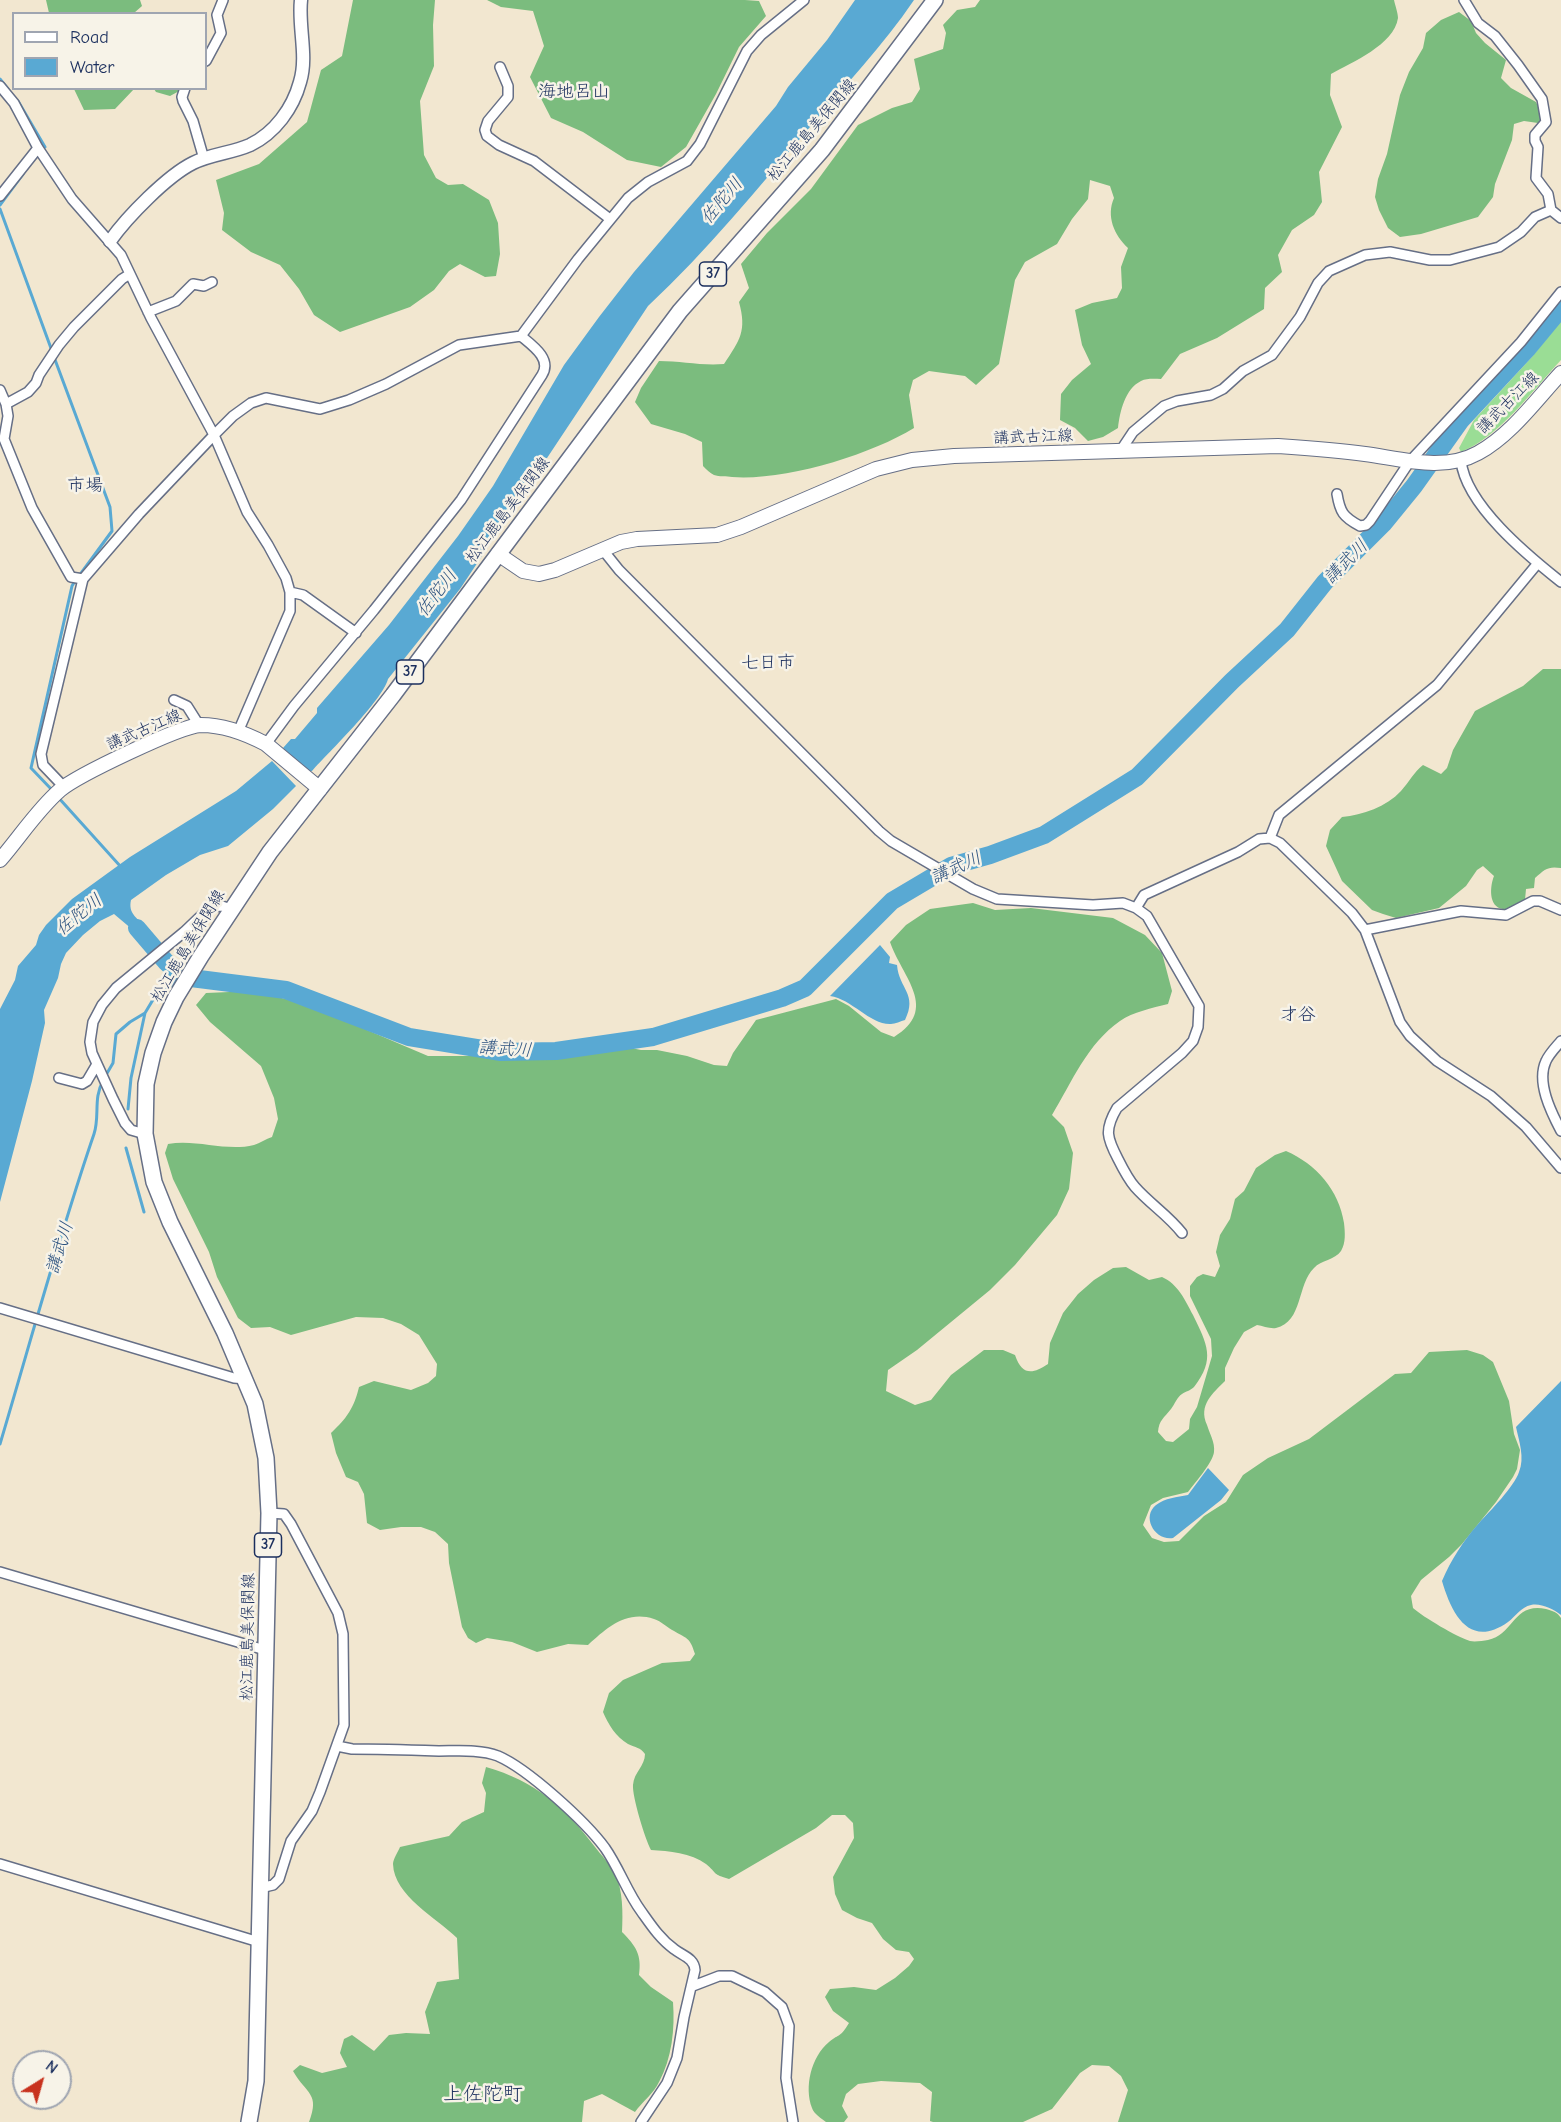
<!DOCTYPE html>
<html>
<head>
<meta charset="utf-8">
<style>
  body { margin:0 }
  #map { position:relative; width:1561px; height:2122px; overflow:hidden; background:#f2e7d0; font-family:"Comic Neue",sans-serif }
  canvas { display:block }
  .legend { position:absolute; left:12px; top:12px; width:195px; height:78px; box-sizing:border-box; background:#f7f3e8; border:2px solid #9fa5b1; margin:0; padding:8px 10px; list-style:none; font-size:18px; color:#1b2f5e }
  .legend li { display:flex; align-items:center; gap:12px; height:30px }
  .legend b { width:30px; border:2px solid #9fa5b1 }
  .north { position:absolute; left:12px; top:2050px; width:60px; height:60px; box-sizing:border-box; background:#f7f3e8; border:2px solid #9fa5b1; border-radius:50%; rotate:37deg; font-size:16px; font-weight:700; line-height:24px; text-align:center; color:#1b2f5e }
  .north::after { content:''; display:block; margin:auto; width:21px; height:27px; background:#c8321e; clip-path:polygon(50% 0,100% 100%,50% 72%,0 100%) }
</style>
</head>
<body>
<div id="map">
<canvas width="1561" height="2122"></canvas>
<ul class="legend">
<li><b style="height:8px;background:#fff"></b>Road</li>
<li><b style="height:16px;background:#59a9d3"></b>Water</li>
</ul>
<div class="north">N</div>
</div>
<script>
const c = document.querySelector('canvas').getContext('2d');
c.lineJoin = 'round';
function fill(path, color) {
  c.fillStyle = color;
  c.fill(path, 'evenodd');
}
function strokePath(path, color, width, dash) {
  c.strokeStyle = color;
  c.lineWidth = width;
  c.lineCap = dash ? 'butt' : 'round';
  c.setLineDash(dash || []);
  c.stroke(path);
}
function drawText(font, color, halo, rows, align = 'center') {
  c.font = font + ' "Comic Neue","Klee One",sans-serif';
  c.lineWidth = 5;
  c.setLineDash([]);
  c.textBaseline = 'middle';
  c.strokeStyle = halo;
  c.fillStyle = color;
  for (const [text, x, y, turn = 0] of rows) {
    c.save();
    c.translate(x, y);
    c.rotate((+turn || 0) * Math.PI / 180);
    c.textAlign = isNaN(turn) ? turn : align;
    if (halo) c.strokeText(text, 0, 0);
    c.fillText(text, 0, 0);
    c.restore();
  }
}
fill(new Path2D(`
  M1561,321V360C1533,390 1499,437 1461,452L1459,448L1474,420L1531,358Z`), '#9add95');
fill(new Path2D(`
  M46,0H140L142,6L134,13H49Z
  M353,0H435L433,25L434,66L420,101L424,155L436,178L448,185L463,184L489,200L498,223L500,254L496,276L485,277L460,264L449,271L434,290L410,307L340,332L314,315L299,289L280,265L251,252L222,230L224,213L216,180L259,164L307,122L321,70L342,56Z
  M487,0H745L759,1L766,16L739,47L716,94L686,147L661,167L627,160L583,132L551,118L530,77L544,46L533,11L501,7Z
  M980,0H1394C1395,5 1398,13 1398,18C1394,45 1352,62 1331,74L1330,95L1342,127L1319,172L1322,202L1314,215L1292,230L1278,255L1282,272L1265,288L1264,309L1217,338L1180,354L1161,379C1155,379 1147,378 1141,381C1125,389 1120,411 1118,428L1103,437L1088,441L1075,428L1060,420L1061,394L1072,380L1091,364L1082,345L1075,310L1092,303L1117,298L1122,288L1121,267L1128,248C1114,235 1106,216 1114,198L1110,186L1090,180L1088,199L1072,219L1057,244L1025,262L1015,280L999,364L976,385L965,376L929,371L913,380L909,395L914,428C870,455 785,481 732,477C727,476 719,477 714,475C710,473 706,469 703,466L702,442L685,434L651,424L635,402L641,388L659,361C681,361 702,366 724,364C740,340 747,331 739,302L749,288L741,264L767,233L811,189L858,125L892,108L912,102L920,89L914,59L943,49L946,33L943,25L957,10L975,7Z
  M1459,12L1471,21L1476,33L1485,43L1506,60L1501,78L1511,88L1536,102L1543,117L1538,123L1524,121L1514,124L1512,140L1495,184L1493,197L1478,217L1421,234L1400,237L1388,228L1379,210L1375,197L1378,179L1387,154L1400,95L1409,72L1423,48L1426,33L1441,20Z
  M74,89H134L115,109L84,110Z
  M154,89H183L170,96L156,92Z
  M1543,669H1561V868C1548,866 1545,869 1535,878L1534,888L1526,889L1525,900C1519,904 1510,911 1503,909C1488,907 1490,886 1494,876L1483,866L1477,870L1466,886L1439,908L1396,918L1383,914L1372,910L1342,881L1326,846L1330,830L1342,817C1363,815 1386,807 1401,791C1409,782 1414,772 1423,765L1441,774L1447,768L1453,750L1475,711L1523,686Z
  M973,903L995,910L1031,908L1113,918L1145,935L1162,953L1172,991L1168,1004C1152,1008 1133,1012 1120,1021C1087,1044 1072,1082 1052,1115L1064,1127L1073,1153L1069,1189L1057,1215L1015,1265L990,1290L917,1350L888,1370L886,1391L915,1405L931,1400L951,1375L984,1350H1003L1015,1355C1022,1376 1033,1374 1048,1364L1050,1343L1063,1313L1078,1294L1094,1280L1113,1268L1126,1267L1149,1280L1162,1277C1178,1284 1185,1300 1193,1315C1207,1344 1216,1359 1194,1387C1190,1391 1186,1391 1182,1394C1177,1397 1175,1404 1171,1409C1164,1418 1159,1420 1158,1432L1166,1441L1173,1442L1189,1429L1190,1419L1197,1407L1212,1356L1211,1339L1190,1296V1286L1197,1277L1203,1274L1215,1277L1220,1266L1216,1252L1220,1235L1230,1219L1235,1199L1244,1191L1256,1168L1275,1155L1286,1151C1316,1164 1339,1190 1344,1223C1345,1232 1346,1243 1341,1251C1335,1260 1321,1260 1314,1268C1297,1284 1303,1322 1276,1328C1270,1329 1263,1326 1257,1325L1244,1332L1234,1348L1225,1368V1381C1213,1393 1198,1405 1207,1425C1210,1435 1215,1442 1214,1452C1213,1462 1195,1483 1188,1492L1163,1498L1151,1505L1143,1525L1152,1538L1164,1542L1179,1541L1204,1516L1226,1502L1243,1475L1268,1458L1309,1439L1395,1374L1411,1373L1429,1352L1467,1350L1483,1355L1493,1362L1509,1401L1514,1434L1520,1450L1517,1469L1513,1477L1496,1502L1462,1544L1449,1557L1421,1580L1411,1596L1413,1608C1423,1617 1457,1637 1470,1641C1474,1642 1483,1641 1488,1640C1514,1635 1513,1602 1546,1609C1553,1611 1557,1612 1561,1618V2122H1118L1128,2090L1121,2076L1109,2066L1092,2065L1080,2073L1052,2109L1023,2122H933L930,2121L932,2092L920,2083L881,2081L858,2084L846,2094L842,2106L848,2117L844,2122H826C821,2118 814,2114 812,2108C804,2087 811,2057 829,2042C840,2033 840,2038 849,2023L833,2011L825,1997L830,1989L854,1987L876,1990L895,1978L909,1966L914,1959L909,1952L896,1950L883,1939L872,1923L857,1918L842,1910L835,1894L833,1877L854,1838L853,1823L845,1815H832L816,1828L729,1879C712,1874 718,1874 706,1864C691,1853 669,1851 651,1850C645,1839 632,1796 633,1785C634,1772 645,1766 645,1754C640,1747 636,1748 628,1744C616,1737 608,1724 603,1712L609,1693L623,1680L662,1663L690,1661L695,1654C690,1638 688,1639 674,1631C668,1628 661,1621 654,1619C626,1610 607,1628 588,1645L568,1644L537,1652L512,1642L487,1638L476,1643L468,1638L462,1627L449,1563L448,1544L435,1532L421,1527H401L380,1530L367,1523L364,1494L358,1482L346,1477L336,1453L331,1433C347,1418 354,1408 359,1387L374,1381L411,1390L428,1383L436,1376L437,1364L419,1335L401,1324L383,1318L356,1317L291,1335L270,1327L251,1328L238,1318L217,1277L209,1252L173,1179L165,1153L168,1144C197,1139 226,1152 254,1145C260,1143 266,1139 272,1137L278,1119L274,1098L261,1066L210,1022L196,1005L206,993L253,991L306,1004L428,1056H570L621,1046L641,1050H657L687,1056L714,1065L727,1066L733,1053L756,1020L836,999L849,1006L881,1032L894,1037C940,1009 902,977 890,942L906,925L930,909Z
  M486,1767C535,1781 565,1807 595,1847C601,1855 610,1864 615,1873C623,1890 623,1913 622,1932C636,1946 642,1955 639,1975L651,1987L673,2002C675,2029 672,2058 659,2082C654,2093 642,2102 635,2112L602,2094L584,2101L582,2122H309C320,2093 307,2095 293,2071L300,2065L322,2073L347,2067L340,2053L344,2039L352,2035L374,2051L389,2035L406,2033L430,2034L425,2012L437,1982L459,1979L457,1938C437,1918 394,1896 393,1864C393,1859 398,1852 400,1847L449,1836L462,1822L484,1812L486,1793L482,1783Z`), '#7bbc7e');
fill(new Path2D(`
  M855,0H914C883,46 845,85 810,127C758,188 707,251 648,306L460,589L388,679C382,701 329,752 312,771H308L283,748L291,739H295L317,713V708L389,625L458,536L493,486L564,365L599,317L634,272L776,106L788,87L827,40Z
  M272,761L296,786L273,809L228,846L200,855L166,875L131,900C128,914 137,917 145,927C149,932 153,938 157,944L149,951L133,930L114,914L100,921L83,935L66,953L61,964L58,978L44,1010L45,1023L32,1081L0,1202V1009L15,980L18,966L36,945L39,935L46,925L72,899L130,857L236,791Z
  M880,945L890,957L889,963L897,965C899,989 918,994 905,1020C901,1021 895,1024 891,1024C870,1025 852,999 830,996Z
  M1561,1381V1615C1553,1609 1541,1603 1531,1605C1521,1607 1516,1616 1508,1622C1470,1649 1452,1615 1442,1581C1451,1560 1463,1541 1479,1523C1490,1511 1514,1487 1519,1472C1525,1458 1519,1441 1516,1427Z
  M1208,1468L1229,1490L1221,1500L1173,1538C1155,1541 1141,1517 1156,1505C1165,1498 1177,1497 1188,1495Z`), '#59a9d3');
strokePath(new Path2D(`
  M0,79L8,89
  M18,101L45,147
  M0,205L23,174
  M0,209L52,351
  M54,357L110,507L112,531L79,576
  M53,791L31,768L72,586L75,581
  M57,796L121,867
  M106,1075L113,1063L116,1034L130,1022L145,1013L154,998L179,979
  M128,1109L131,1078L145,1013
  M126,1148L144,1212
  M0,1444C31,1340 59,1236 94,1134C100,1116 93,1098 103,1081`), '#59a9d3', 3);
strokePath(new Path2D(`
  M137,928L166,962L183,977L286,990L409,1037L501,1052L556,1051L653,1037L782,998L805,988L892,901L951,866L990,855L1044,835L1137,777L1232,681L1287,630L1325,582L1383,524L1414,486L1461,420L1528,348L1561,308`), '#59a9d3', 18);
const minor = new Path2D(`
  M1464,0L1478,23L1495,36L1518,65L1542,99L1546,122L1535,135V141L1538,147L1536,178L1548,194L1551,210L1561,218
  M206,61L221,33L217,15L223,0
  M500,67L508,86V97L488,121L485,130L487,136L499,145L534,161L610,219
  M0,86L14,103L38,148L72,199L121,255L151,318L214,435L247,512L268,545L286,578L290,592V611L238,732
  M185,88L182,97L183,101L193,121L204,159
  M0,196L38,148
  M148,312L176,301L193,284L204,286L212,282
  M0,390L6,404L28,392L36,383L39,375L59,345L74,327L122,279L130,274
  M6,404L8,416L4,439L32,508L71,577L83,579L139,514L214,435L233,416L251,403L266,398L320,409L349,400L386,384L459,345L521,336L578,259L628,198L648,182L687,161L700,144L747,51L761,35L804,0
  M1121,450L1133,432L1164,406L1177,401L1211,395L1223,389L1243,371L1272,355L1300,317L1318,283L1329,271L1365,255L1390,252L1430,260H1450L1499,247L1521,232L1535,217L1551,210
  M1461,461C1466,505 1527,555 1561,582
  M1337,494C1340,512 1343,517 1360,526L1366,525L1370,521L1410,461L1521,342L1561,292
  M603,550L619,570L879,831L891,841L973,889L997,899L1093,905L1123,903L1136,908L1147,916L1199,1006L1198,1027L1193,1041L1182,1053L1117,1108C1104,1130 1107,1138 1118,1159C1123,1169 1128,1179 1135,1187C1150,1204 1168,1215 1182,1233
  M290,592L303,595L356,633
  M174,700L187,706L199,725
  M266,744L294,706L374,610L461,500L542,375C552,359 533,346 521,336
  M64,787L43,765L41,754L83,579
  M1270,838L1279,815L1437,685L1538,563
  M1136,908L1144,895L1238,852L1259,839L1270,838L1280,843L1352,913L1365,930L1400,1022L1410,1036L1437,1061L1491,1096L1526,1127L1561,1168
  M1365,930L1461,911L1506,915L1533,901H1540L1561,910
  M1561,1041C1556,1047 1549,1054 1546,1061C1536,1082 1551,1112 1561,1131
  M59,1078L82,1084L87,1081L97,1064
  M145,1134L131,1130L125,1123L113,1099L92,1053L90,1042L93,1022L102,1005L116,988L184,932L206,911L212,907L222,906L231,909
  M0,1308L234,1378L246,1379
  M0,1572L265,1650
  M337,1746L352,1749C381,1749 410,1750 439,1751C457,1751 480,1749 498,1756C528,1769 585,1821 605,1848C619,1868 627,1892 641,1911C651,1925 660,1939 674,1949C683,1956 694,1958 695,1970L684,2017L677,2058L667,2083L641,2122
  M0,1864L259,1942
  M260,1888L273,1885L279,1879L291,1841L312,1811L320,1792L344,1725L343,1634L338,1613L291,1524L284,1514L269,1513
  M693,1986L719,1976H732L765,1992L782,2007L789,2026L786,2078L793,2122`);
const tertiary = new Path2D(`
  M110,241C127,217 167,176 193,163C211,154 232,153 250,145C275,133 293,108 300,82C308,56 298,27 301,0`);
const secondary = new Path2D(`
  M498,554L523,571L539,574L555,570L621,542L637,539L717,535L741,527L876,469L912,460L954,456L1278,446C1307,448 1336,450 1365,454C1402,459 1444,472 1478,453C1511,435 1536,400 1561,373
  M0,860C20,837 37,810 60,790C78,775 180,726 201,725C223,725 247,734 266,744L320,789`);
const primary = new Path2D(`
  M249,2122L256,2081L269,1513L266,1458L255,1404L225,1333L170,1222L154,1182L145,1134L146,1084L153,1053L164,1022L176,997L201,956L270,852L393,695L680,311L822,150L935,0`);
strokePath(minor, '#666f86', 12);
strokePath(tertiary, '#666f86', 15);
strokePath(secondary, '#666f86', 16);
strokePath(primary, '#666f86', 18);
strokePath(minor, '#fff', 9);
strokePath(tertiary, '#fff', 12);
strokePath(secondary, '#fff', 14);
strokePath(primary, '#fff', 15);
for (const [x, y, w] of [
  [713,274,27],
  [410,672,27],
  [268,1545,27]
]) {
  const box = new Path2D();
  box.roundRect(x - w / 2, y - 12, w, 24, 4.5);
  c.fillStyle = '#f7f3e8';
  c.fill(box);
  strokePath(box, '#1b2f5e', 1.5);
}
drawText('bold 15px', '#1b2f5e', null, [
  ["37",713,274],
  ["37",410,672],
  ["37",268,1545]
]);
drawText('16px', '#1b2f5e', '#f7f3e8', [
  ["松江鹿島美保関線",812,130,-50],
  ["講武古江線",1508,403,-45],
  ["講武古江線",1033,437,-2],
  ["松江鹿島美保関線",508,510,-53],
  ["講武古江線",144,730,-23],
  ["松江鹿島美保関線",188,946,-59],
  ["松江鹿島美保関線",248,1637,-89]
]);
drawText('18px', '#1b2f5e', '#f7f3e8', [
  ["海地呂山",574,92],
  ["市場",85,486],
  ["七日市",768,663],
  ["才谷",1298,1015]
]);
drawText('italic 18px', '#2e5481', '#f7f3e8', [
  ["佐陀川",722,201,-50],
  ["講武川",1346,562,-45],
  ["佐陀川",437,593,-53],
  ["講武川",956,868,-24],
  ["佐陀川",79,915,-39],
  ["講武川",505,1049,4],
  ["講武川",60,1248,-73]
]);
drawText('20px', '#1b2f5e', '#f7f3e8', [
  ["上佐陀町",483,2094]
]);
</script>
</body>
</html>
